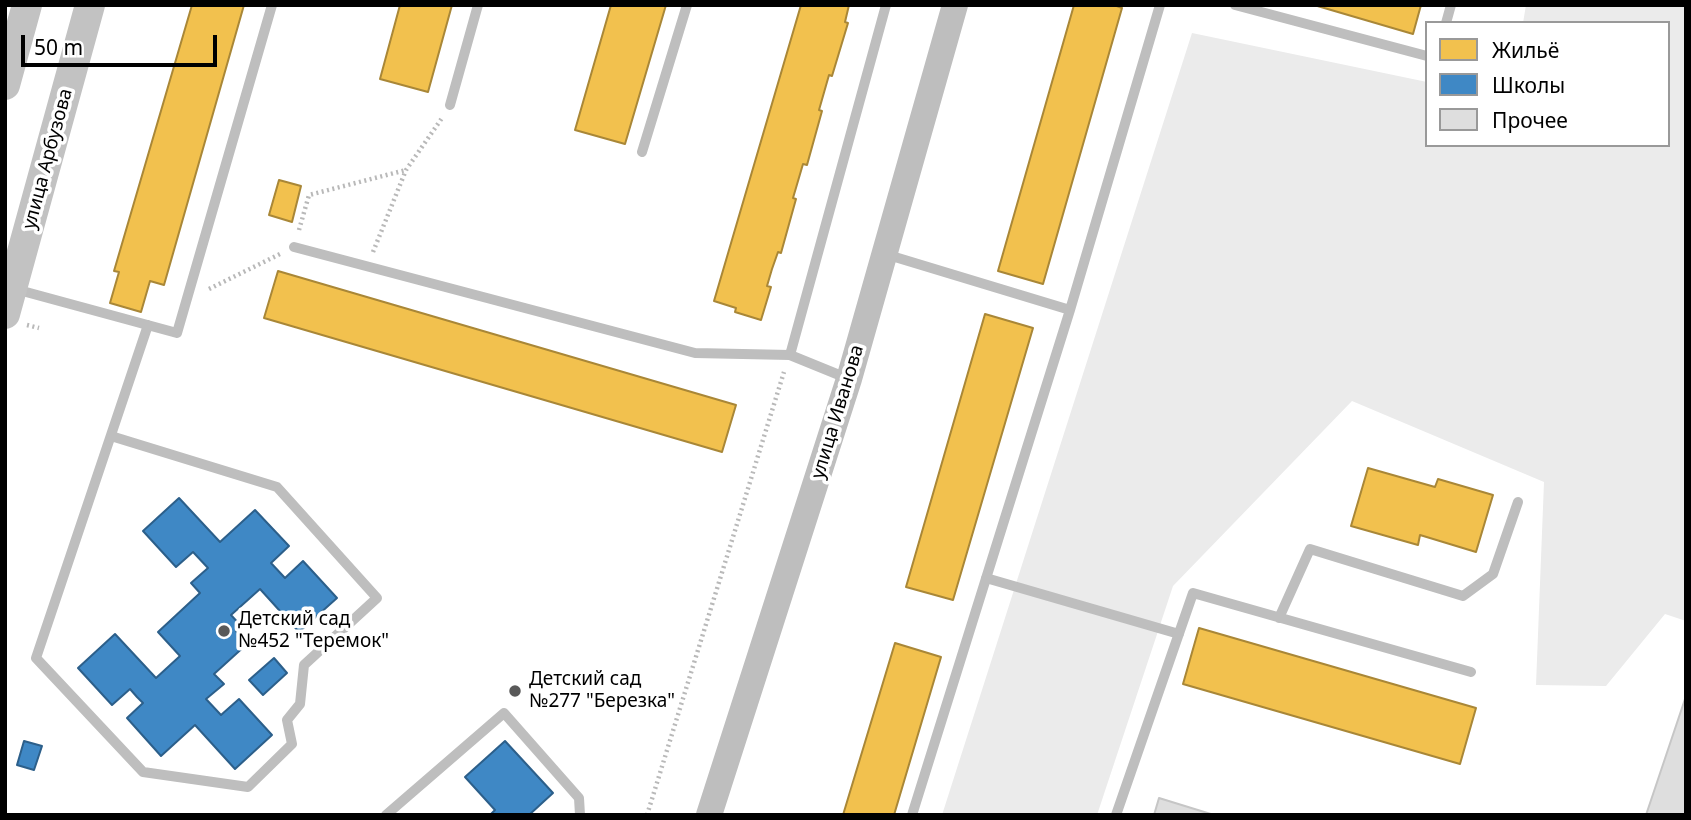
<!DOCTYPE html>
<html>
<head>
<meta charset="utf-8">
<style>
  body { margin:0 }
  #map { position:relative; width:1691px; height:820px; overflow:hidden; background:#fff; font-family:"Noto Sans",sans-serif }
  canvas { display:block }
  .frame { position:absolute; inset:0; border:7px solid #000; pointer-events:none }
  .legend { position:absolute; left:1425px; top:21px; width:245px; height:126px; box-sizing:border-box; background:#fff; border:2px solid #999; margin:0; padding:9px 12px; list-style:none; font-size:21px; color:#000 }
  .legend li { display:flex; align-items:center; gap:14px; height:35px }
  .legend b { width:35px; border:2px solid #999 }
  .scale { position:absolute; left:21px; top:35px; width:196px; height:32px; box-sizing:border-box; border:4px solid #000; border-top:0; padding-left:9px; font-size:21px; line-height:24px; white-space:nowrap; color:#000; -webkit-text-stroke:5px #fff; paint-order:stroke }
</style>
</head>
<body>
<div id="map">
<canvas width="1691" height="820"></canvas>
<div class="frame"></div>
<ul class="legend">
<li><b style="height:19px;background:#f2c14e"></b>Жильё</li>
<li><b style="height:19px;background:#3f88c5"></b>Школы</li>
<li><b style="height:19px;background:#dedede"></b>Прочее</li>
</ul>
<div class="scale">50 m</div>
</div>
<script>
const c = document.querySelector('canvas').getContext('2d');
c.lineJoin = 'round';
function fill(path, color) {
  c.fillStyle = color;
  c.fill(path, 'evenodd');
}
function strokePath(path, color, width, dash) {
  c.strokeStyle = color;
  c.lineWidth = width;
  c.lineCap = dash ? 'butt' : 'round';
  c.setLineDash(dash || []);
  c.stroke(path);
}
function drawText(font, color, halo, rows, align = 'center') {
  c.font = font + ' "Noto Sans",sans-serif';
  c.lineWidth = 7;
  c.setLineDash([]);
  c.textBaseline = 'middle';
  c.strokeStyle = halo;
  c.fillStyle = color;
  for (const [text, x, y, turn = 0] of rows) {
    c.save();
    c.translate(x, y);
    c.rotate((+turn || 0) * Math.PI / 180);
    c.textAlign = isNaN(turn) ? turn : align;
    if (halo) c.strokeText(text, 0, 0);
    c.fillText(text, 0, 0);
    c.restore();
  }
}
fill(new Path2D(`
  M1526,5H1686V621L1665,614L1606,686L1536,685L1544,482L1352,401L1173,586L1097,815H942L1192,33L1427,82V145H1668V23H1523Z`), '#ebebeb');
const homes = new Path2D(`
  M192,5H244L164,285L150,281L141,312L110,303L119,272L114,271Z
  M400,5H452L428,92L380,79Z
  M611,5H666L625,144L575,130Z
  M801,5H849L845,22L848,23L832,76L829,75L819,110L822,111L807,165L803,164L793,198L796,199L781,253L778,252L772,269L767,286L771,287L761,320L735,312L736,308L714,301Z
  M1074,5H1114L1122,8L1043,284L998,271Z
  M1314,5H1421L1413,34Z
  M279,180L301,186L292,222L269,215Z
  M278,271L736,405L722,452L264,318Z
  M985,314L1033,328L953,600L906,587Z
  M1368,468L1435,487L1438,479L1493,495L1476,552L1420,535L1418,545L1351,526Z
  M1199,628L1476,708L1460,764L1183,684Z
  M895,643L941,657L894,815H843Z`);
fill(homes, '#f2c14e');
strokePath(homes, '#a98737', 2);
const schools = new Path2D(`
  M179,498L220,542L255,510L289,546L271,563L285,578L303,561L337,598L299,632L260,589L231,615L241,626L236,631L247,644L214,674L224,684L206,699L221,715L239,699L272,735L235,769L195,725L161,756L127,718L143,703L137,697L130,689L112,705L78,668L115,634L156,678L180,656L158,632L200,593L191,583L208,568L193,552L176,567L143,531Z
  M274,658L287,673L263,695L249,680Z
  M24,741L42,746L34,770L17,765Z
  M505,741L553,793L529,815H490L495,810L465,777Z`);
fill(schools, '#3f88c5');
strokePath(schools, '#2c5f8a', 2);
const building = new Path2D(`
  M1686,696V815H1646Z
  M1159,798L1214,815H1154Z`);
fill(building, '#dedede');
strokePath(building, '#c6c6c6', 2);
strokePath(new Path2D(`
  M299,230L309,195L406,170
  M373,252L406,170L442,118
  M209,289L280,254
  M27,325L39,328
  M647,815L784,372`), '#b9b9b9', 4.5, [2, 3.5]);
strokePath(new Path2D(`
  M1235,5L1427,56
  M1446,23L1451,5
  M450,105L478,5
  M642,152L687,5
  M294,247L695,353L790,355L849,379
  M885,254L1070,310
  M15,289L177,333L272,5
  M790,355L886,5
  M111,436L277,487L377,598L304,665L300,704L287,720L292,744L248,787L143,772L36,658L148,325
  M986,578L1179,634
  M1279,618L1310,549L1463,596L1493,574L1518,502
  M386,815L504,713L579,798L580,815
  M912,815L1070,310L1160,5
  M1116,815L1193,593L1471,672`), '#bebebe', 10);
strokePath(new Path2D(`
  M709,815L849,379L955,5`), '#bebebe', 26);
strokePath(new Path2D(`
  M5,85L27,5
  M5,314L90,5`), '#c2c2c2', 30);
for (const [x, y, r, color] of [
  [224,631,7,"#595959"],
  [515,691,7,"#595959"]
]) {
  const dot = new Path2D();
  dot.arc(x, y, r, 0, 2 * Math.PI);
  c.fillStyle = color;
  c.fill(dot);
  strokePath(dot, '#fff', 2.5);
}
drawText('19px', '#000', '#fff', [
  ["улица Арбузова",48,159,-75],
  ["улица Иванова",838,412,-73]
]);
drawText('19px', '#000', '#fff', [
  ["Детский сад",238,620],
  ["№452 \"Теремок\"",238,642],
  ["Детский сад",529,680],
  ["№277 \"Березка\"",529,702]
], 'left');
</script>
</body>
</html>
